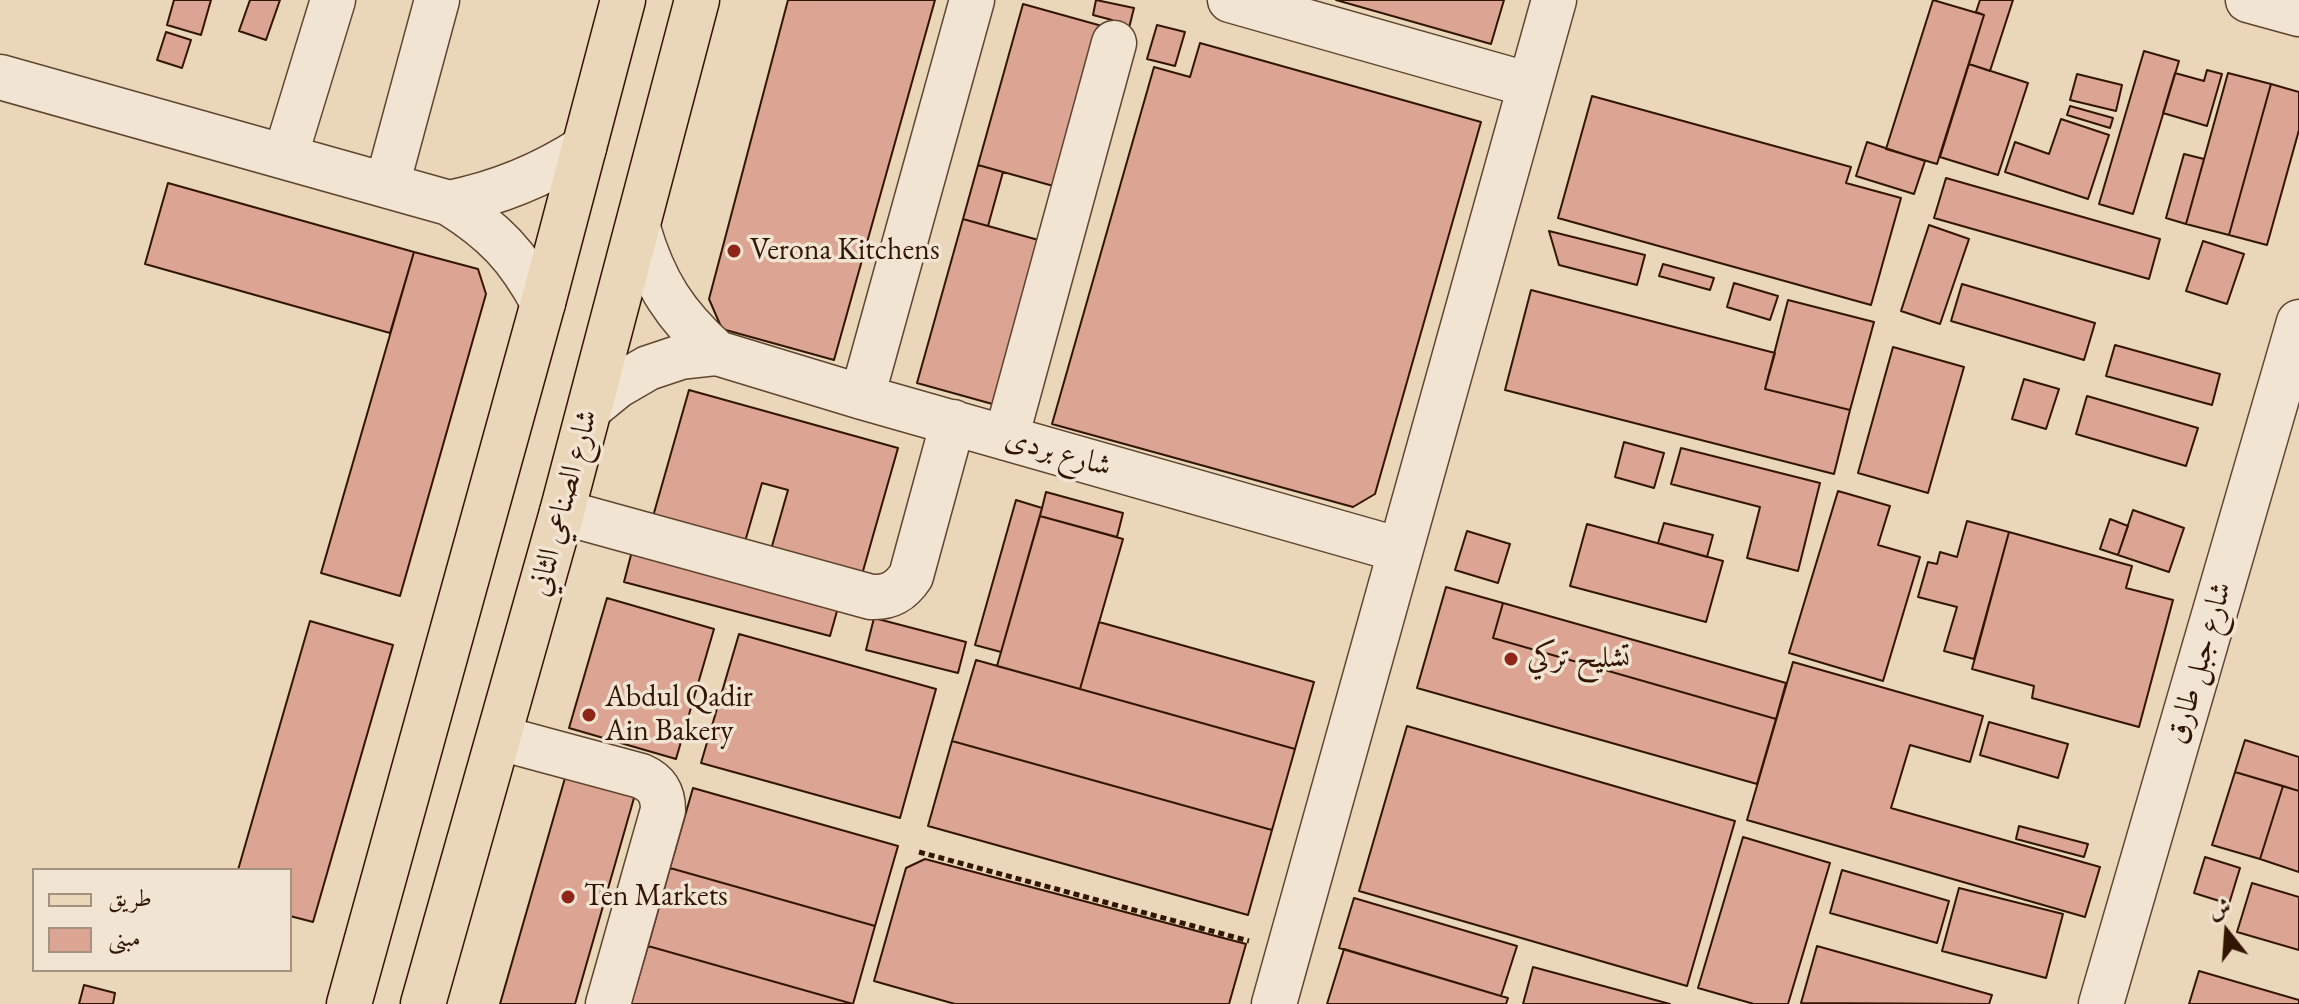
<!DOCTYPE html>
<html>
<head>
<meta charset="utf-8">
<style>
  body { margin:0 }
  #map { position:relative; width:2299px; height:1004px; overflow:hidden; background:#ead6b9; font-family:"EB Garamond",Amiri,serif }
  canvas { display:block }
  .legend { position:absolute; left:32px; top:868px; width:260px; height:104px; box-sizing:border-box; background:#f1e4d2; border:2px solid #a5917f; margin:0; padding:10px 14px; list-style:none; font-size:24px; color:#321502 }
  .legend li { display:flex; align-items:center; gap:16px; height:40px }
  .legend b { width:40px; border:2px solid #a5917f }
  .north { position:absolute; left:2187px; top:892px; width:80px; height:80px; -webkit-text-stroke:6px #f1e4d2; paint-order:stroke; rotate:343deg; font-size:22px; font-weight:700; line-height:32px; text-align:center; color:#321502 }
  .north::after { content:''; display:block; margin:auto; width:28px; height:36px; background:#321502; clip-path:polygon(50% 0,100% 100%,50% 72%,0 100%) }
</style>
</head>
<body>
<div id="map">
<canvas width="2299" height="1004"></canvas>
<ul class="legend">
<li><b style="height:10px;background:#ead6b9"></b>طريق</li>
<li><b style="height:22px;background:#dca593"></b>مبنى</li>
</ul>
<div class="north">ش</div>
</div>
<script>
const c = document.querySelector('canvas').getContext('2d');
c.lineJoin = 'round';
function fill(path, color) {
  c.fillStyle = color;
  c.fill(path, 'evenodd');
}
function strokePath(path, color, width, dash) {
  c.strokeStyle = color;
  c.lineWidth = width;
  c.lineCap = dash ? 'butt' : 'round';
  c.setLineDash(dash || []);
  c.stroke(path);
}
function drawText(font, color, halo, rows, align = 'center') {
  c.font = font + ' "EB Garamond",Amiri,serif';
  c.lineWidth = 7;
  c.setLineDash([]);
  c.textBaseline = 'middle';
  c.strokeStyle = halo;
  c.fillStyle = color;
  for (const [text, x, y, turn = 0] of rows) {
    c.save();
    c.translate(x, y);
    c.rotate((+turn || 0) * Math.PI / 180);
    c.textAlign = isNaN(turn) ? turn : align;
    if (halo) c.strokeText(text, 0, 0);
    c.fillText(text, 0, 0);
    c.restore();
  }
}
const building = new Path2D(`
  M174,0H211L201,35L167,25Z
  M250,0H280L266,40L239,31Z
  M788,0H935L834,360L722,329L709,299Z
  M1096,0L1134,8L1128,32L1110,27L1112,20L1093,15Z
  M1336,0H1504L1491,44Z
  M1933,0L1984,15L1937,164L1886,149Z
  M1980,0H2013L1990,71L1969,64L1984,15L1976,12Z
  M1023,4L1102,26L1057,187L978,165Z
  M1157,25L1185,32L1175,66L1147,59Z
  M166,32L191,40L182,68L157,60Z
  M1200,43L1481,122L1375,494L1353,507L1052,424L1154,67L1190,77Z
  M2144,51L2179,61L2133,214L2099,204Z
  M1969,64L2028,83L1998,175L1940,157Z
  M2207,70L2222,74L2207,126L2163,113L2175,73L2204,81Z
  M2228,73L2271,84L2229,235L2186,224Z
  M2077,74L2122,85L2116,111L2070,100Z
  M2271,84L2299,92V130L2267,245L2229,235Z
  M1592,96L1851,167L1846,183L1901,198L1871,305L1558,218Z
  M2070,106L2113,118L2110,128L2067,115Z
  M2061,119L2109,135L2088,199L2005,172L2015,142L2049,154Z
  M1867,142L1925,161L1914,194L1856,176Z
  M2184,154L2204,159L2186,224L2166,218Z
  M978,165L1003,172L988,226L963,219Z
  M1946,178L2160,239L2149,279L1934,218Z
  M168,183L414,252L390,333L145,264Z
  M963,219L1042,241L996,405L917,383Z
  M1929,225L1969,239L1940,324L1901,311Z
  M1549,231L1645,255L1637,285L1559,265Z
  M2203,241L2244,254L2227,304L2186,291Z
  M414,252L478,269L486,294L400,596L321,573Z
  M1663,264L1714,278L1710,290L1659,276Z
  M1734,283L1778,296L1770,320L1727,307Z
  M1962,284L2095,323L2084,360L1951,321Z
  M1531,290L1775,353L1765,389L1850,410L1834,474L1505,390Z
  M1788,300L1874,322L1850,410L1765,389Z
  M2115,345L2220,374L2212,405L2106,376Z
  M1893,347L1964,367L1928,493L1858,473Z
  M2024,379L2059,389L2046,429L2012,419Z
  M689,390L898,448L859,585L768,560L788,490L762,483L742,552L650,527Z
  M2087,396L2198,428L2186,466L2076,434Z
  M1624,442L1664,453L1654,488L1615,477Z
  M1681,448L1820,483L1798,571L1747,558L1760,507L1671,484Z
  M1838,491L1890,506L1878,545L1920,557L1883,681L1789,653Z
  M1046,492L1123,513L1117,537L1040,516Z
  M1016,500L1042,508L1001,652L975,645Z
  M2133,510L2184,528L2169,572L2118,555Z
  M1040,516L1123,539L1080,689L997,666Z
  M2110,519L2128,526L2118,555L2100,549Z
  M1967,521L2009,532L1974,659L1944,651L1957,607L1918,597L1928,562L1937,564L1940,552L1957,557Z
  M1664,523L1713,535L1707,557L1658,543Z
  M1587,524L1723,561L1706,622L1570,586Z
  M1467,531L1510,544L1498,583L1455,570Z
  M2009,532L2132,566L2126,588L2173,600L2139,727L2032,698L2034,686L1972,669Z
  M632,551L839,604L830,636L624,582Z
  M1446,587L1503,603L1493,638L1776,719L1757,784L1417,688Z
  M607,598L714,629L676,759L569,728Z
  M1503,603L1786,683L1776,719L1493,638Z
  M874,618L966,642L958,673L866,650Z
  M310,621L393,645L313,922L290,916V870H238Z
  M1099,622L1314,682L1295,749L1080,689Z
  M739,634L936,689L900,818L701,763Z
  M976,660L1295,749L1272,830L952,741Z
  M1793,662L1983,716L1970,762L1910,745L1891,808L2100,867L2085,917L1747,820Z
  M1989,722L2068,744L2058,778L1980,755Z
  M1407,726L1735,821L1687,986L1359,891Z
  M2245,740L2299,757V791L2235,772Z
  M952,741L1272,830L1248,915L928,826Z
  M567,771L636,791L575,1004H500Z
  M2235,772L2283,786L2260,859L2212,845Z
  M2283,786L2299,791V872L2260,859Z
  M693,788L898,846L875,926L670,868Z
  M2019,826L2088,844L2084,857L2016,839Z
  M1743,837L1830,863L1788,1004H1754L1698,988Z
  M2205,857L2240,868L2229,904L2194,893Z
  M925,859L1246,944L1229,1004H955L874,981L906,868Z
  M670,868L875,926L853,1004L648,946Z
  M1842,870L1949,901L1937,943L1830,913Z
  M2252,883L2299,897V950L2237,932Z
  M1959,888L2063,914L2046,978L1942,951Z
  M1354,898L1517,946L1501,996L1339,948Z
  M648,946L853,1004H631Z
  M1817,946L1992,995L1989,1004L1801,1003Z
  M1344,949L1501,996L1508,998L1506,1004H1327Z
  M1533,967L1670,1004H1523Z
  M2199,971L2299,1000V1004H2189Z
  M84,985L115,993L113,1004H79Z`);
fill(building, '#dca593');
strokePath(building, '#321502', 2);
const minor = new Path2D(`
  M1230,0L1530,85
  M2248,0L2299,14
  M0,77L449,203C494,231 518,256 543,303
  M285,157L333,0
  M387,185L437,0
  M449,203C499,193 541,176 584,148
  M638,228C654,283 675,315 717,353
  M862,397L972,0
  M590,408L617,386L648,368L681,357L717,353L862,397L1400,550
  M1006,438L1114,43
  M562,512L871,597C890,598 901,591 911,576L953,422
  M500,738L641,776C657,783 663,793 663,810L608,1004
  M1274,1004L1554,0
  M2101,1004L2299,322`);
const major = new Path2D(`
  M349,1004L543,303L623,0
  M423,1004L562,512L697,0`);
strokePath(minor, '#604530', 47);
strokePath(major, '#321502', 47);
strokePath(new Path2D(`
  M919,852L1249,941`), '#321502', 5, [6, 4]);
strokePath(minor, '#f1e4d2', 44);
strokePath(major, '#ead6b9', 44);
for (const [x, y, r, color] of [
  [734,251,8,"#8f2418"],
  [1511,659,8,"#8f2418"],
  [589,715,8,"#8f2418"],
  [568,897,8,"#8f2418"]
]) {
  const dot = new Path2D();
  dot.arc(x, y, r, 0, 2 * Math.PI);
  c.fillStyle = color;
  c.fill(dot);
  strokePath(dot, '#f1e4d2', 3);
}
drawText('30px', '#321502', '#f1e4d2', [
  ["Verona Kitchens",750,251],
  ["تشليح تركي",1527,659],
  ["Abdul Qadir",605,698],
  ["Ain Bakery",605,732],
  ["Ten Markets",584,897]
], 'left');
drawText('30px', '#321502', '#f1e4d2', [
  ["شارع بردى",1058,453,16],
  ["شارع الصناعي الثاني",564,503,-75],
  ["شارع جبل طارق",2200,663,-74]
]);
</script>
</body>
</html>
